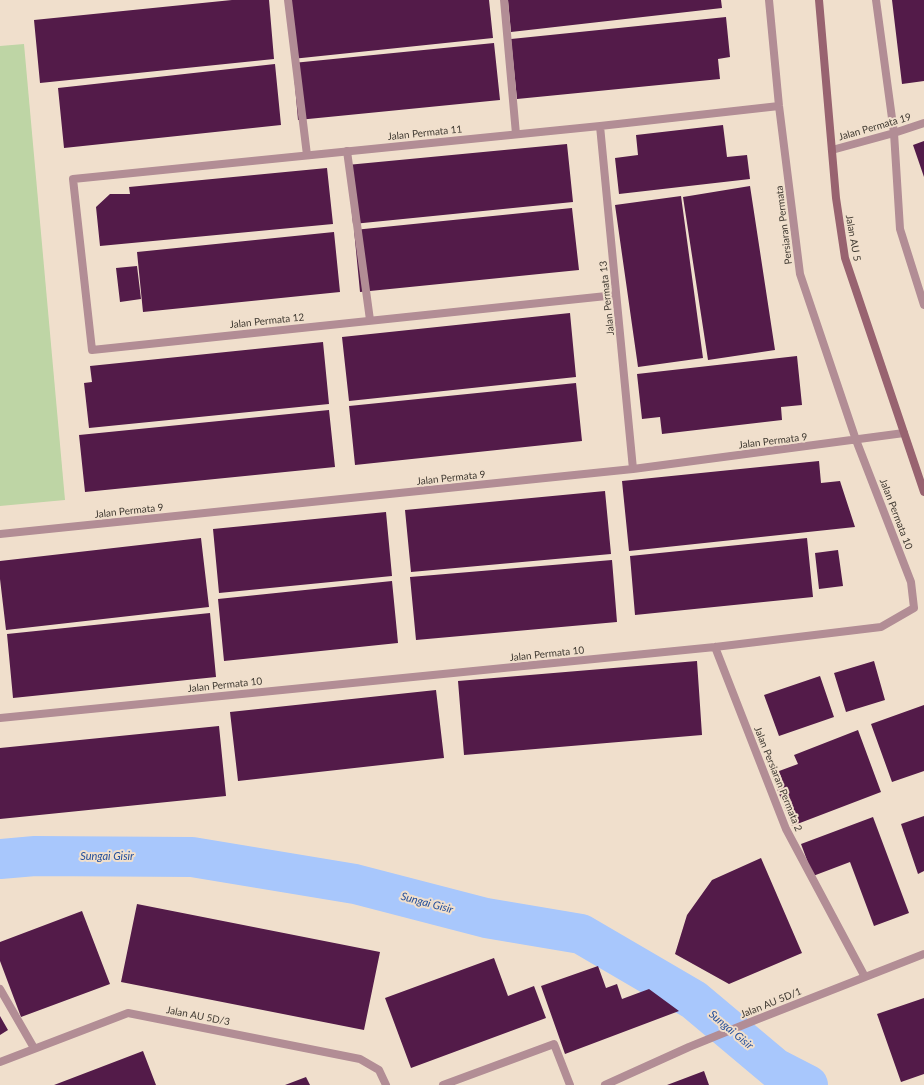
<!DOCTYPE html>
<html>
<head>
<meta charset="utf-8">
<style>
  body { margin:0 }
  canvas { display:block; background:#f0dfcc }
</style>
</head>
<body>
<canvas width="924" height="1085"></canvas>
<script>
const c = document.querySelector('canvas').getContext('2d');
c.lineJoin = 'round';
function fill(path, color) {
  c.fillStyle = color;
  c.fill(path, 'evenodd');
}
function strokePath(path, color, width, dash) {
  c.strokeStyle = color;
  c.lineWidth = width;
  c.lineCap = dash ? 'butt' : 'round';
  c.setLineDash(dash || []);
  c.stroke(path);
}
function drawText(font, color, halo, rows, align = 'center') {
  c.font = font + ' Lato,sans-serif';
  c.lineWidth = 4;
  c.setLineDash([]);
  c.textBaseline = 'middle';
  c.strokeStyle = halo;
  c.fillStyle = color;
  for (const [text, x, y, turn = 0] of rows) {
    c.save();
    c.translate(x, y);
    c.rotate((+turn || 0) * Math.PI / 180);
    c.textAlign = isNaN(turn) ? turn : align;
    if (halo) c.strokeText(text, 0, 0);
    c.fillText(text, 0, 0);
    c.restore();
  }
}
fill(new Path2D(`
  M24,44L65,500L0,506V46Z`), '#bed5a5');
strokePath(new Path2D(`
  M0,859L35,856L192,857L355,884L486,918L581,934L694,1000L775,1068L808,1085`), '#a8c7fc', 40);
fill(new Path2D(`
  M232,0H269L274,59L40,83L34,20Z
  M286,0H489L493,38L292,59Z
  M508,0H721L722,8L511,32Z
  M892,0H924V81L902,84Z
  M726,17L730,57L718,59L720,79L517,99L511,39Z
  M494,43L500,100L298,120L293,63Z
  M275,64L281,125L64,148L58,88Z
  M723,125L727,157L747,155L750,179L619,194L615,158L638,155L636,135Z
  M924,141V177L913,145Z
  M567,144L573,202L353,224L347,165Z
  M327,168L333,224L100,246L96,207L110,194H130L129,187Z
  M750,186L775,350L708,360L683,197Z
  M681,196L703,358L638,367L615,205Z
  M572,208L579,270L360,292L354,230Z
  M334,232L340,292L143,312L137,252Z
  M137,266L141,299L120,302L116,268Z
  M570,313L576,377L349,401L342,337Z
  M323,342L329,404L89,428L84,383L92,382L90,366Z
  M797,356L802,405L781,407L782,420L662,434L660,417L642,419L637,374Z
  M576,383L582,441L355,465L349,406Z
  M329,410L335,467L85,492L79,435Z
  M819,461L821,483L840,481L855,527L629,551L622,481Z
  M605,491L611,554L411,572L405,510Z
  M386,512L392,576L219,593L213,529Z
  M201,538L209,607L6,630L0,579V561Z
  M807,538L813,597L635,615L630,556Z
  M838,550L843,586L819,589L815,553Z
  M612,560L617,622L416,640L410,577Z
  M392,581L398,643L224,661L218,599Z
  M210,613L216,677L13,698L7,634Z
  M697,661L702,735L464,755L458,681Z
  M874,661L885,700L846,712L834,673Z
  M820,676L834,717L779,736L764,695Z
  M436,690L444,758L238,781L230,712Z
  M924,705V771L892,782L871,724Z
  M219,726L226,796L0,819V748Z
  M858,730L881,792L792,826L771,774L798,764L794,755Z
  M924,816V871L918,874L901,824Z
  M873,817L909,913L874,926L850,862L813,876L801,844Z
  M761,858L802,953L729,984L675,954L687,915L712,880Z
  M137,904L380,952L364,1030L121,982Z
  M82,911L110,984L21,1017L0,961V942Z
  M494,958L508,996L534,986L546,1018L411,1068L385,998Z
  M598,966L606,988L617,984L622,999L649,989L679,1011L565,1054L541,986Z
  M924,998V1074L901,1082L877,1014Z
  M0,1016L8,1030L0,1035Z
  M143,1051L156,1085H54Z
  M704,1071L709,1085H667Z
  M306,1077L310,1085H285Z`), '#531b49');
strokePath(new Path2D(`
  M288,0L307,155
  M504,0L516,134
  M347,151L370,320
  M0,989L34,1048
  M443,1085L554,1044L570,1085`), '#b28d95', 8);
strokePath(new Path2D(`
  M876,0L894,133L900,229L924,305
  M600,126L633,469
  M832,150L894,133L924,123
  M616,295L92,350L73,179L600,126L779,106
  M0,534L633,469L904,433
  M715,647L786,829L865,977
  M0,718L715,647L881,627L914,608L911,582L856,440L800,274L779,106L769,0
  M0,1062L128,1013L360,1059L379,1070L386,1085
  M605,1085L689,1047L758,1019L924,954`), '#b28d95', 8);
strokePath(new Path2D(`
  M819,0L836,198L845,258L924,492`), '#986370', 8);
drawText('10px', '#3f3931', '#f0dfcc', [
  ["Jalan Permata 19",875,127,-16],
  ["Jalan Permata 11",425,133,-6],
  ["Persiaran Permata",784,225,-97],
  ["Jalan AU 5",853,238,80],
  ["Jalan Permata 13",607,298,-96],
  ["Jalan Permata 12",267,321,-6],
  ["Jalan Permata 9",773,441,-7],
  ["Jalan Permata 9",451,478,-6],
  ["Jalan Permata 9",129,511,-6],
  ["Jalan Permata 10",896,514,69],
  ["Jalan Permata 10",547,654,-6],
  ["Jalan Permata 10",225,685,-6],
  ["Jalan Persiaran Permata 2",778,779,68],
  ["Jalan AU 5D/1",771,1003,-22],
  ["Jalan AU 5D/3",198,1016,11]
]);
drawText('italic 11px', '#244f9b', '#f0dfcc', [
  ["Sungai Gisir",107,856],
  ["Sungai Gisir",427,903,15],
  ["Sungai Gisir",731,1030,40]
]);
</script>
</body>
</html>
